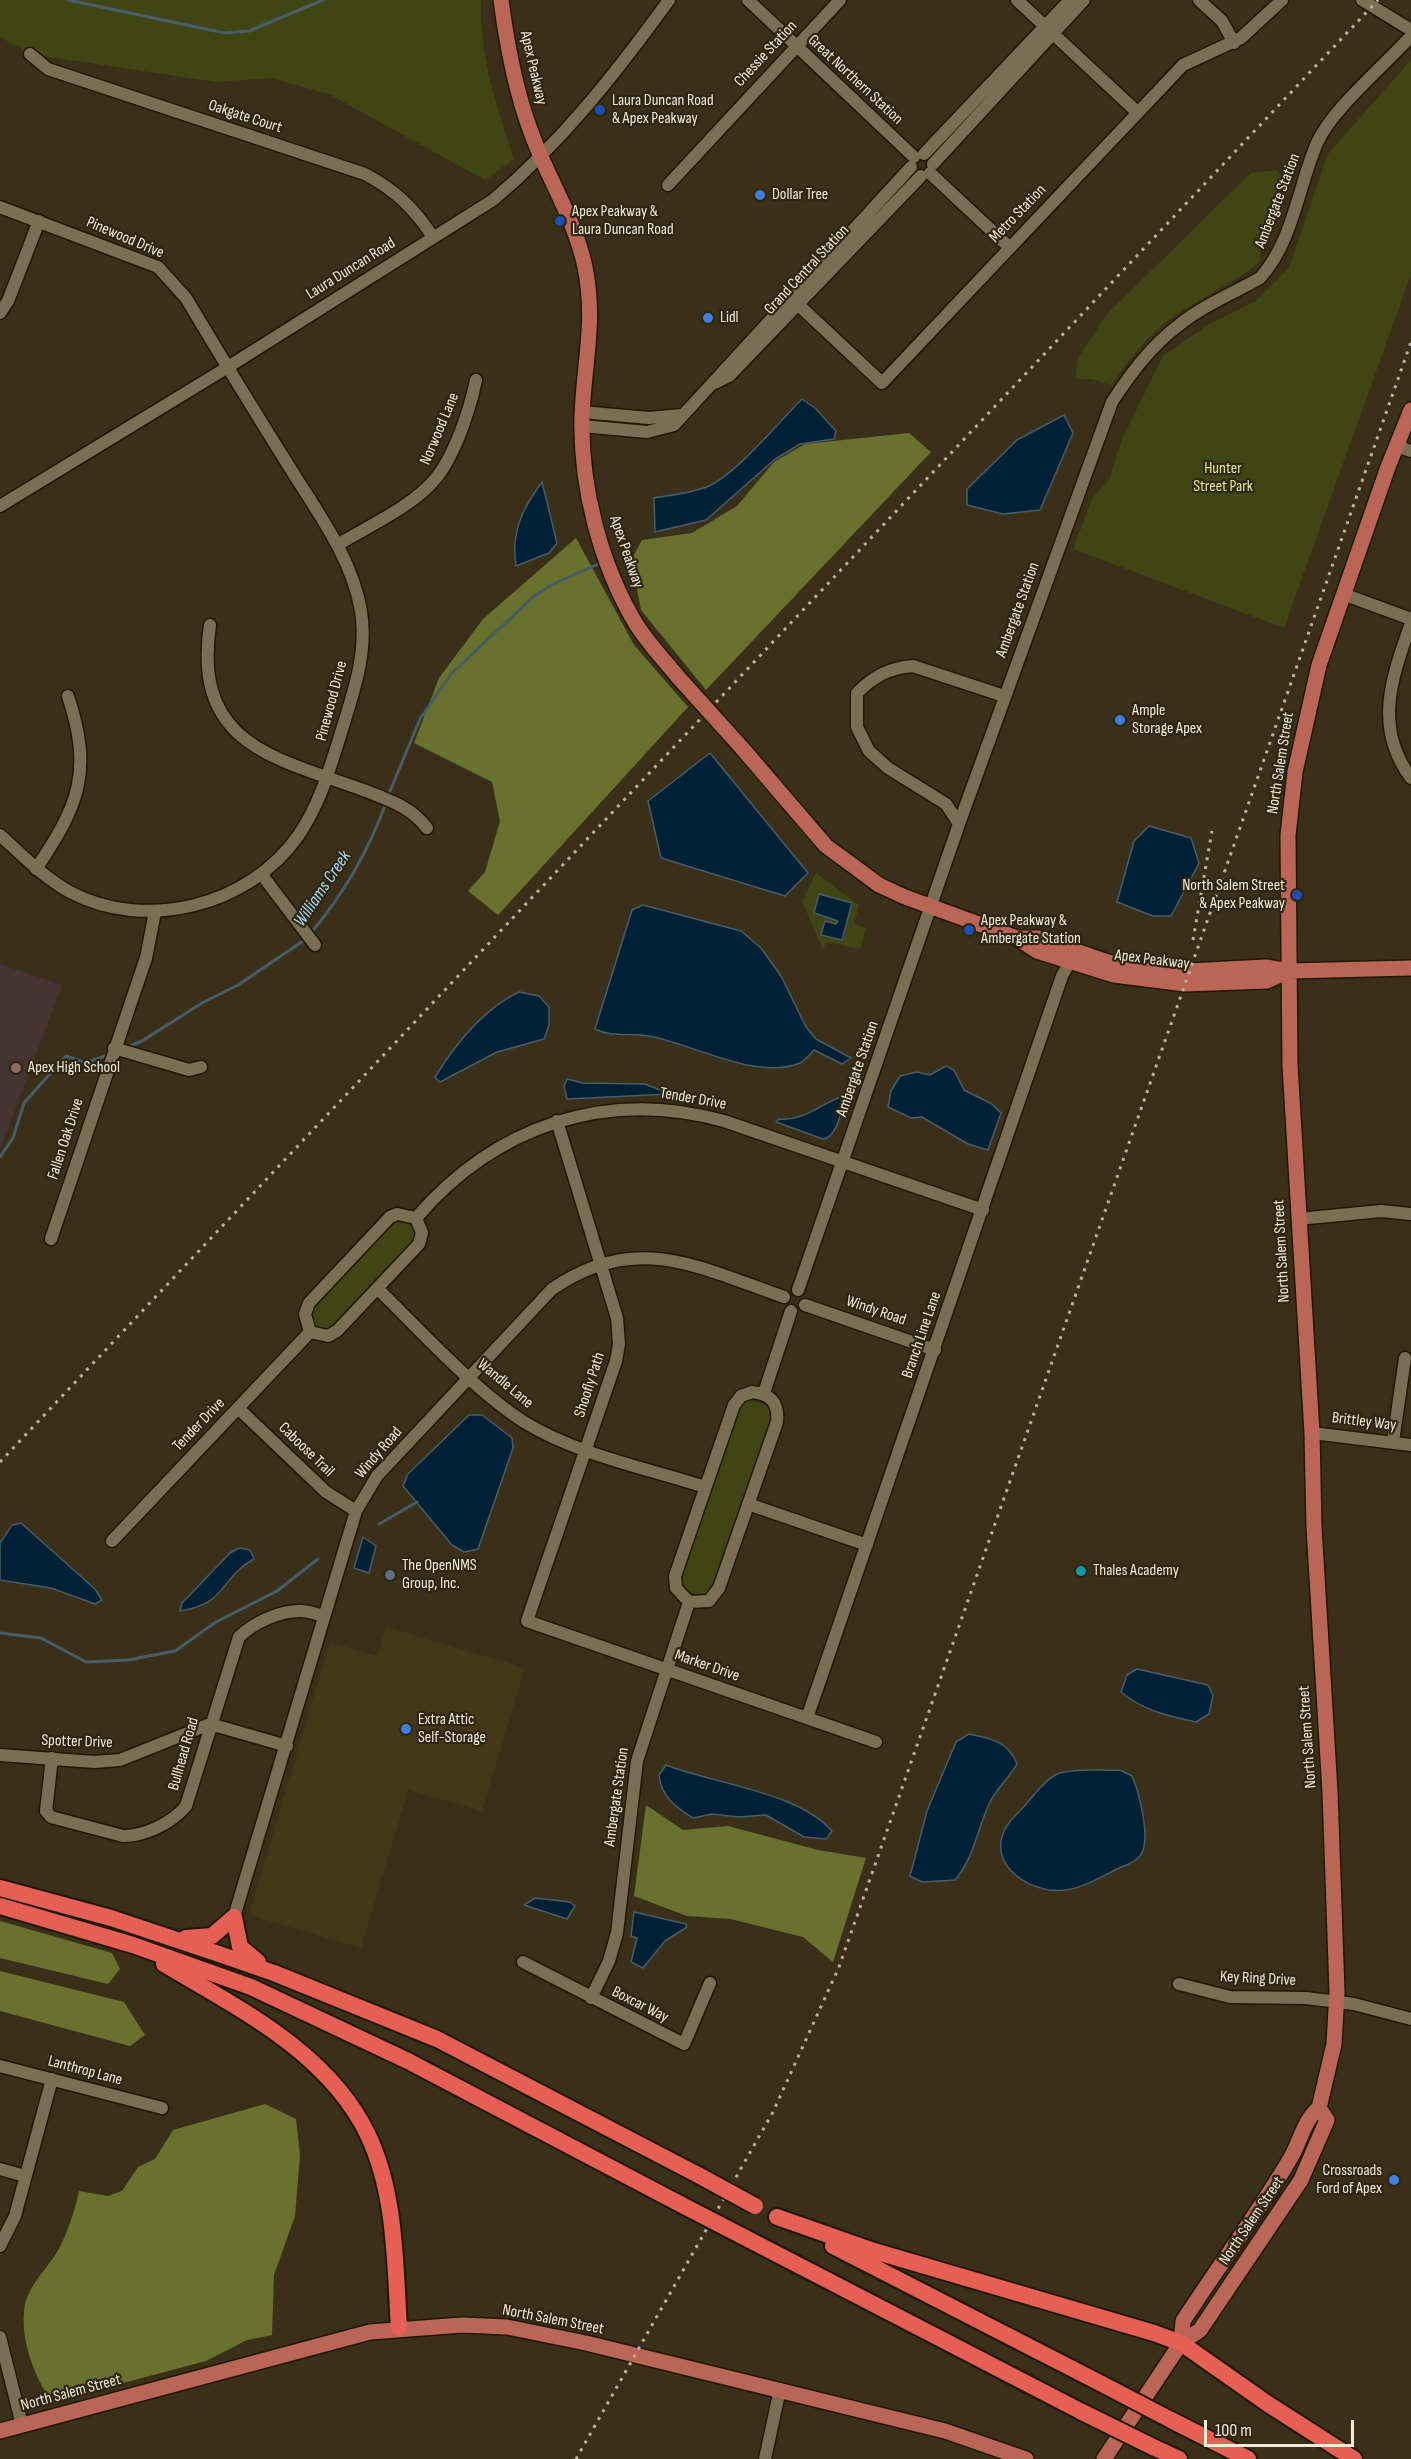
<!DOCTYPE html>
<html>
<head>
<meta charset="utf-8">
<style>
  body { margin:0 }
  #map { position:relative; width:1411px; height:2459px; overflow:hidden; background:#3a3019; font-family:"Sofia Sans Condensed",sans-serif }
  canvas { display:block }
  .scale { position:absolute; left:1204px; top:2420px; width:150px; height:27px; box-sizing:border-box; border:3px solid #f0eadc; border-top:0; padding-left:8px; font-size:18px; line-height:21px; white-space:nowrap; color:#f0eadc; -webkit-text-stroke:4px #30260f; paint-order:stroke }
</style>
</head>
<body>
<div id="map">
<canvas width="1411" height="2459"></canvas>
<div class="scale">100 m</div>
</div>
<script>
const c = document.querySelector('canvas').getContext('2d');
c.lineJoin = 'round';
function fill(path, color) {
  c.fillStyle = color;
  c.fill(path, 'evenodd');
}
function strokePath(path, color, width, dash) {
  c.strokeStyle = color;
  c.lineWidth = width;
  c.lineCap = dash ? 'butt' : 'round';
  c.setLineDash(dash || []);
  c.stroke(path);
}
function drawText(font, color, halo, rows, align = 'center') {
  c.font = font + ' "Sofia Sans Condensed",sans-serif';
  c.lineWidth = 4.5;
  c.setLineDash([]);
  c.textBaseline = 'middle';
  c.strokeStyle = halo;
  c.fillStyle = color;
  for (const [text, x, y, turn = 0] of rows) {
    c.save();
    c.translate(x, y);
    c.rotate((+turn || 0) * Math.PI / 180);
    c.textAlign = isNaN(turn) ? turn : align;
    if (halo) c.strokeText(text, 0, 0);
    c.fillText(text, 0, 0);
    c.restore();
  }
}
fill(new Path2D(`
  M386,1627L525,1668L482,1811L408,1790L361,1948L249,1915L330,1642L377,1656Z`), '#443718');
fill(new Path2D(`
  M0,964L62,985L0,1150Z`), '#473334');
fill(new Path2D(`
  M0,0H481C479,55 497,108 514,159L485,180L329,94L271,78L216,82L30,54L0,37Z
  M1411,60V274L1284,628L1073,549L1093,497L1109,480L1122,439L1163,356L1206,326L1256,301L1289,268L1328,154Z
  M1277,170L1283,179L1260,244V261C1233,285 1199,298 1170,319C1146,337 1128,361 1111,385L1091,379H1076L1078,358L1107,314L1251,173Z
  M816,873L859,905L854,924L866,928L860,949L826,942L823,950L802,901Z
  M396,1220H403L413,1227L416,1238L410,1247L333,1328L328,1330L316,1327L310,1317L313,1305Z
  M746,1399L770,1407L769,1428L715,1582L710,1592L701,1596L688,1591L682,1584L681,1577L741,1403Z`), '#404613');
fill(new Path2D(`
  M909,433L931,452L706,690L641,610L631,560L642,540L692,533L737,506L774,462L805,444Z
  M576,538L634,645L688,707L498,915L468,891L485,872L500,821L492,782L414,743L439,678L483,619Z
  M646,1805L683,1830L728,1826L818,1850L866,1858L833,1962L803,1937L731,1919L687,1916L634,1896Z
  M0,1921L112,1953L120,1969L108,1984L0,1958Z
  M0,1971L124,2002L145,2035L130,2046L0,2011Z
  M265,2104L296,2119L300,2155L295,2216L274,2275L272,2335L247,2340L206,2361L52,2402C35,2378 21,2342 24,2312C25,2289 46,2270 57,2252C67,2235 75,2210 79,2191L108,2196L122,2191L138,2167L155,2159L173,2130Z`), '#69712e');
const water = new Path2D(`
  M802,399L815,408L836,431L834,439L800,444L774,460L706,520L655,532L654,498C672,495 692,493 709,486C738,472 778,423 802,399Z
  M1064,415L1073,433L1040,510L1003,514L967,505V489L1017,440Z
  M542,482L557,543L549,553L516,566C511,532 522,509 542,482Z
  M710,753L808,873L785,896L661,858L648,801Z
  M1149,826L1191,838L1199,863L1171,916H1153L1117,902L1134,841Z
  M819,894L852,903L842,940L821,935L825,921L836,924L838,921L814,913Z
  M643,905L741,931L761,948L781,976L806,1027L816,1039L851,1058L842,1064L814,1050C810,1054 805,1060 800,1063C757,1081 693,1044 649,1036C630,1032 613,1038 595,1029L632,910Z
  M519,992L539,996L549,1007V1025L544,1039L497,1052L440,1082L435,1077C456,1043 483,1009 519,992Z
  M946,1066L954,1070L964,1090L992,1104L1001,1113L988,1150L968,1144L922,1117L911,1118L888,1107L891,1091L900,1076L917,1072L930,1075Z
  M567,1079L583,1083L645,1084L670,1094L567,1099L564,1086Z
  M843,1096L846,1097C841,1109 838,1137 823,1139L776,1122L779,1119C803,1122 822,1103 843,1096Z
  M469,1415H482L512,1438L513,1448L478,1549L464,1552L452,1545L403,1486L408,1474Z
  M21,1523L95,1589L102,1600L95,1604L51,1588L0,1580V1543L12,1525Z
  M363,1537L376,1546L369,1573L354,1568Z
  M239,1548L250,1550L254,1559C219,1578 229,1603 180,1611L182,1603L230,1553Z
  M1137,1669L1208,1685L1213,1695L1209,1714L1196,1722C1168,1716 1144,1711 1121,1692L1127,1675Z
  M969,1734C990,1738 1008,1741 1017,1764C1009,1778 997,1788 990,1802C977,1829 974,1858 955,1880L922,1882L910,1876L927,1811L956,1742Z
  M666,1765C715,1784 798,1792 832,1831L826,1839L804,1837L766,1815L739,1817L712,1814L693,1818C675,1807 661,1796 659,1775Z
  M1120,1770L1132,1776C1139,1792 1152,1841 1140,1856C1133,1865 1123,1865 1113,1871C1092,1882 1074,1893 1049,1890C1008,1883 982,1846 1017,1814C1030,1802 1044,1778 1060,1773C1077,1768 1102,1771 1120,1770Z
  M535,1898L570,1902L575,1906L567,1919L524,1905Z
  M634,1912L686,1924L687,1927L665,1941L643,1968L631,1962L637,1938L631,1936Z`);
fill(water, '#002135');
strokePath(water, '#485d67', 1.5);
strokePath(new Path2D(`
  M68,0L225,33L249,31L323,0
  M388,796L420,719L451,674L533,597L551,585L603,562
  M310,934C344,894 368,852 386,803
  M128,1047L142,1041L202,1003L238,985L306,939
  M0,1157L13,1138L24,1103L66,1056L86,1063L110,1054
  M379,1524L417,1502
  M0,1633L41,1638L86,1662L128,1660L175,1651L216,1622L277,1591L318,1559`), '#485d67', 3);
const minor = new Path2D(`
  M748,0L914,157
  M1017,0L1137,112
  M1199,0L1222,21L1234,43
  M1362,0L1411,30
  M30,54L48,69L365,174C395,190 414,208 433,237
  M924,154L1070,0
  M933,164L1084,0
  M930,173L1009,247
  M668,185L840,0
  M0,207L158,267L186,298C220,355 255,412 290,468C318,513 352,558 361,611C368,655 352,696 340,736C329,771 319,806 298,836C249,906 145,932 70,892C43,877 22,855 0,835
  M790,297L882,383L1183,65L1241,38L1282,0
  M0,313L8,301L39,221
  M715,383L729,376L921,176
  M582,412L649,418L682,415
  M582,426L647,432L674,425L911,167
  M1397,446L1411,451
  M0,506L228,367L493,200C562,142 616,73 669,0
  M337,545C367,527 415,505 436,478C455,455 470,409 476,380
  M1343,594L1411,619
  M1411,623C1392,677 1373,727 1411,778
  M210,625C192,746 276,758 366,791C391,801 411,807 427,828
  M959,824L946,804L888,768L869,751L857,727V693C874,676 889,668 913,666L1004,696
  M36,869C79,805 93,772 68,696
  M262,875L315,945
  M114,1048L189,1070L201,1067
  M557,1121L617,1318L619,1344L616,1361L527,1621L876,1742
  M397,1214L416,1218L422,1233L419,1244L337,1331L328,1336L310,1332L305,1314L309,1303L390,1217Z
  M416,1218C495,1126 606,1088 724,1121L983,1210
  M1298,1219L1381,1211L1411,1214
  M51,1239L146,958L155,912
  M378,1289C422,1332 473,1389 524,1422C578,1455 646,1468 705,1487
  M798,1290L959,824L1112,402C1131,373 1151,346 1179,325C1202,306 1234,293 1260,278C1293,242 1298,187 1317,143C1333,108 1384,66 1411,36
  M805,1305L935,1350
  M752,1392C771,1394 779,1403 777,1422L719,1588L709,1601L689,1602L676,1588L675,1576L734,1405L741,1396Z
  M764,1393L791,1311
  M238,1408L326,1492L356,1511
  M1312,1433L1411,1445
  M1393,1442L1405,1358
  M748,1504L867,1545
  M112,1541L310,1332
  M807,1718L1062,976L1069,963
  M0,1755L94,1762L120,1760L210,1724L287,1746
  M52,1758L46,1811L51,1817L123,1836C145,1836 172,1823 186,1806L239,1637C253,1623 279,1611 300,1611C308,1611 317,1614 324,1616
  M234,1917L356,1511L377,1476L552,1289C636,1231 698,1267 784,1297
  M523,1962L684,2044L710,1983
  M1179,1984L1230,1997L1306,1998L1354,2004L1411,2019
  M591,1998L609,1961L617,1933L637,1761L689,1602
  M0,2066L162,2108
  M0,2169L25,2176
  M0,2246L15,2216L52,2079
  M0,2337L22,2425
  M765,2459L780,2389`);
const major = new Path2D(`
  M501,0C507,45 515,90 531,132C548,179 574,217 585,267C596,321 584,362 582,416C580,485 600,564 636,624C648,643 664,660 678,677
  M742,748L826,846L852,865L879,885L905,897L1017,938L1037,951L1114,975L1185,984L1267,981L1289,971
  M1017,938H1039L1108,962L1142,970L1189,971L1266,967L1289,971L1411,968
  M1181,2343L1183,2321C1218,2267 1257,2215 1290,2159C1300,2143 1304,2119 1319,2108L1334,2044L1337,1992L1330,1792L1314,1527L1312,1433L1290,1065L1288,835L1295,772L1319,665L1388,467L1411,410
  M0,2431L370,2332L462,2325L507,2327L586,2343L945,2431L1026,2459
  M1104,2459L1181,2343L1200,2330L1301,2180L1327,2120L1319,2108`);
const highway = new Path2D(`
  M0,1888L111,1918L219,1954L274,1973L437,2039L700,2176
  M0,1906L133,1945L251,1987L408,2061L682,2205
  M234,1917L240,1947L258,1962
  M186,1938L212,1936L234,1917
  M164,1964C239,2009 328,2052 368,2135C396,2194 395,2265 399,2328
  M777,2217L874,2251L1154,2333L1181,2343L1268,2404L1354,2459
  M740,2235L1082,2412
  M833,2246L1102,2384
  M1171,2420L1248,2459
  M1153,2447L1179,2459`);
strokePath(minor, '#211802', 15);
strokePath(major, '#211802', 18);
strokePath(highway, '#211802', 20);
strokePath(minor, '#7a6e55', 12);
strokePath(major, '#ba6555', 15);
strokePath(highway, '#e55f55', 16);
strokePath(new Path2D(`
  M1193,940L1212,831
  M0,1462L1378,0
  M576,2459L773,2112L839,1967L1411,342`), '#bab2a2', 3, [3, 6]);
const majorBridge = new Path2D(`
  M678,677L742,748`);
const highwayBridge = new Path2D(`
  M700,2176L755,2206
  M682,2205L740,2235
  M1102,2384L1171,2420
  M1082,2412L1153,2447`);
strokePath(majorBridge, '#211802', 18, []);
strokePath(highwayBridge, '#211802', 20, []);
strokePath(majorBridge, '#ba6555', 15);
strokePath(highwayBridge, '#e55f55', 16);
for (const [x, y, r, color] of [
  [600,110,6,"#1a4fb4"],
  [760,195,6,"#3f7fe0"],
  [560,221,6,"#1a4fb4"],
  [708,318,6,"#3f7fe0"],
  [1120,720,6,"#3f7fe0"],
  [1297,895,6,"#1a4fb4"],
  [969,930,6,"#1a4fb4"],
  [16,1068,6,"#8d6e63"],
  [1081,1571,6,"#0f9aa8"],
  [390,1575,6,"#5c6f8a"],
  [406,1729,6,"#3f7fe0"],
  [1394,2180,6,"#3f7fe0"]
]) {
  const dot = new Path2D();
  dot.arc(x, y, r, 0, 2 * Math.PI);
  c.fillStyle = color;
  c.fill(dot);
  strokePath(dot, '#30260f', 2);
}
drawText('16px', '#f0eadc', '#30260f', [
  ["Chessie Station",766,54,-47],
  ["Apex Peakway",533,68,77],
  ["Great Northern Station",855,80,43],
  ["Oakgate Court",245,117,18],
  ["Ambergate Station",1278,201,-69],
  ["Metro Station",1018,214,-46],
  ["Pinewood Drive",125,238,23],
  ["Laura Duncan Road",351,269,-32],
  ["Grand Central Station",807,270,-47],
  ["Norwood Lane",440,429,-67],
  ["Apex Peakway",626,552,71],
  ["Ambergate Station",1018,610,-70],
  ["Pinewood Drive",332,701,-75],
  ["North Salem Street",1281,763,-81],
  ["Apex Peakway",1152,960,7],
  ["Ambergate Station",858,1069,-71],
  ["Tender Drive",693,1099,10],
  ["Fallen Oak Drive",66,1139,-72],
  ["North Salem Street",1282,1251,-93],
  ["Windy Road",876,1311,19],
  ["Branch Line Lane",922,1335,-71],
  ["Wandle Lane",505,1384,40],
  ["Shoofly Path",590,1385,-72],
  ["Brittley Way",1364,1422,7],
  ["Tender Drive",199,1425,-46],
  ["Caboose Trail",306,1450,44],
  ["Windy Road",379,1453,-49],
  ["Marker Drive",707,1666,19],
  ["North Salem Street",1308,1737,-94],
  ["Spotter Drive",77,1742,2],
  ["Bullhead Road",184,1754,-74],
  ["Ambergate Station",617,1797,-82],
  ["Key Ring Drive",1258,1979,3],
  ["Boxcar Way",640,2005,27],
  ["Lanthrop Lane",85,2071,15],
  ["North Salem Street",1252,2221,-56],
  ["North Salem Street",553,2320,11],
  ["North Salem Street",71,2393,-15]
]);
drawText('16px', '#f0eadc', '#30260f', [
  ["Laura Duncan Road",612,101],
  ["& Apex Peakway",612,119],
  ["Dollar Tree",772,195],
  ["Apex Peakway &",572,212],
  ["Laura Duncan Road",572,230],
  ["Lidl",720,318],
  ["Ample",1132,711],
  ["Storage Apex",1132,729],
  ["North Salem Street",1285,886,"right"],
  ["& Apex Peakway",1285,904,"right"],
  ["Apex Peakway &",981,921],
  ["Ambergate Station",981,939],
  ["Apex High School",28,1068],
  ["The OpenNMS",402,1566],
  ["Group, Inc.",402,1584],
  ["Thales Academy",1093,1571],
  ["Extra Attic",418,1720],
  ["Self-Storage",418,1738],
  ["Crossroads",1382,2171,"right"],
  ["Ford of Apex",1382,2189,"right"]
], 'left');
drawText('16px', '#e1ee8e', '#30260f', [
  ["Hunter",1223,469],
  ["Street Park",1223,487]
]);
drawText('italic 18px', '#a7dcfe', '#30260f', [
  ["Williams Creek",323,889,-56]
]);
</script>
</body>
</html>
